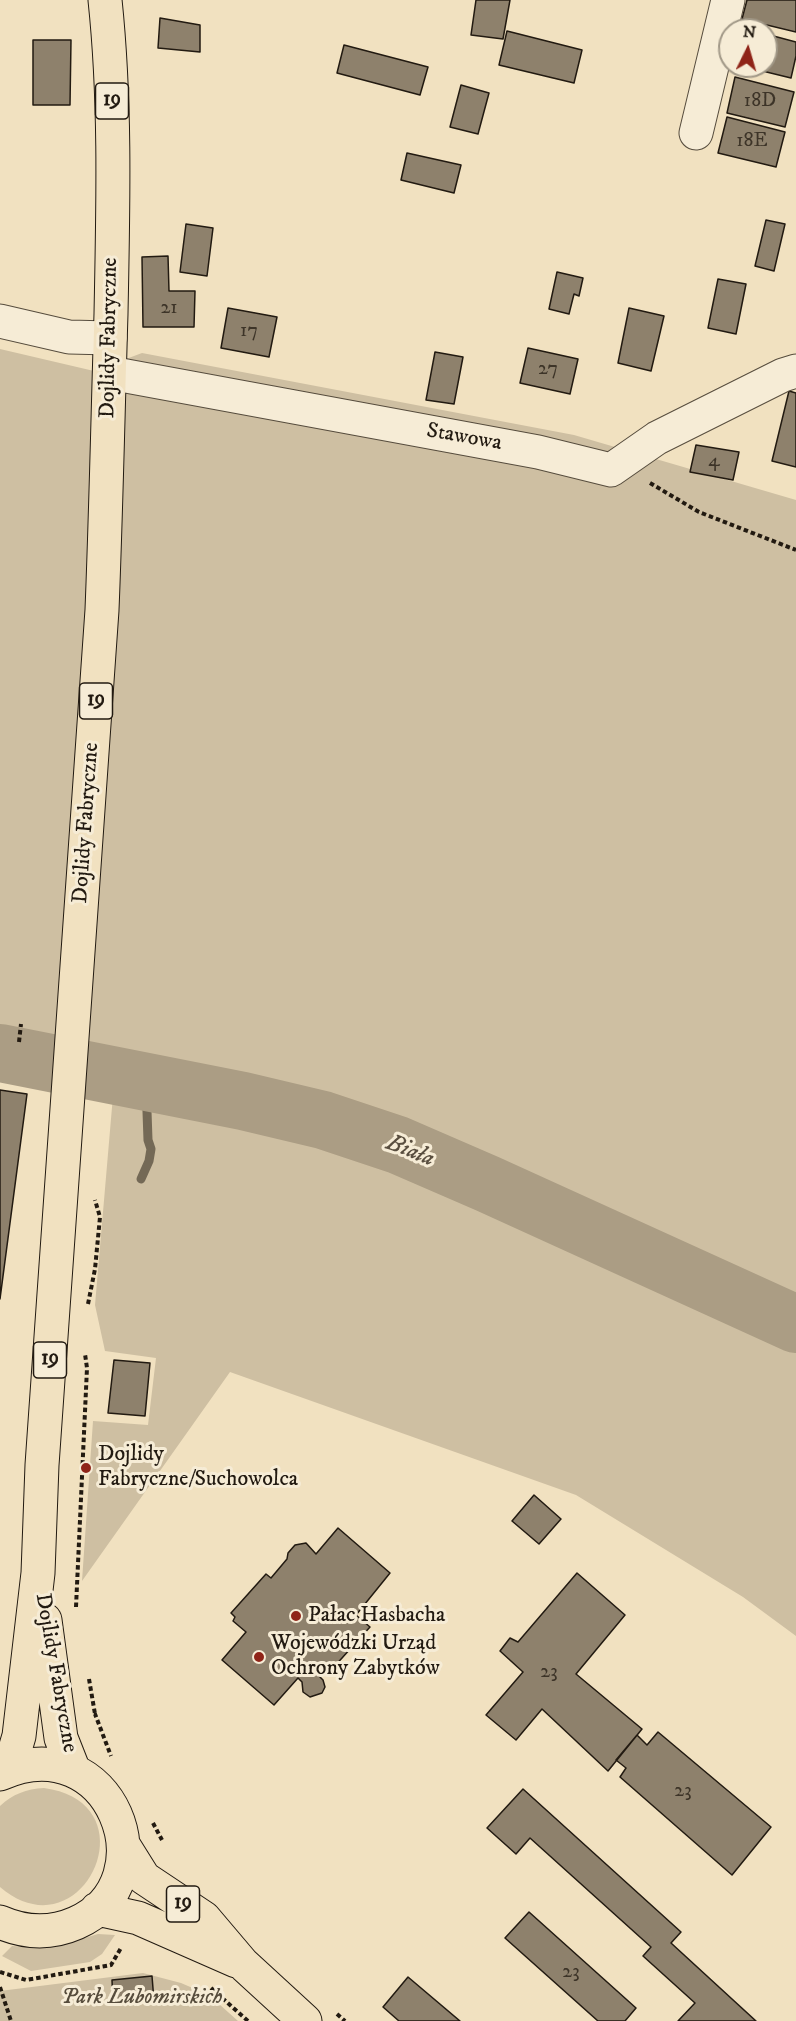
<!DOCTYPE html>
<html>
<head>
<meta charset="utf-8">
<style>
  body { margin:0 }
  #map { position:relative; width:796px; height:2021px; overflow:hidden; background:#f1e1c0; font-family:"IM FELL DW Pica",serif }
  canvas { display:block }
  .north { position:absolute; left:718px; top:18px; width:60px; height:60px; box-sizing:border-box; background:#f6ecd6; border:2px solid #a19887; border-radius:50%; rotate:5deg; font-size:16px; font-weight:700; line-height:24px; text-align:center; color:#221a11 }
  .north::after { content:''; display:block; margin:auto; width:21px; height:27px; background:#8f2418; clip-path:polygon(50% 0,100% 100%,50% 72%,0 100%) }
</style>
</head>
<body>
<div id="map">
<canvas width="796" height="2021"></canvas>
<div class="north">N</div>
</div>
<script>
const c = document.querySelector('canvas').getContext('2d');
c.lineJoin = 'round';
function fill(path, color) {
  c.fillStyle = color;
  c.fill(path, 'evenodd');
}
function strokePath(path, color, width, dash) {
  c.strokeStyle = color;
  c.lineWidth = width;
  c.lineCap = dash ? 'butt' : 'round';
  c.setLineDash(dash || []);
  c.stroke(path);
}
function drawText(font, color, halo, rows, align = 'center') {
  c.font = font + ' "IM FELL DW Pica",serif';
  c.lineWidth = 6;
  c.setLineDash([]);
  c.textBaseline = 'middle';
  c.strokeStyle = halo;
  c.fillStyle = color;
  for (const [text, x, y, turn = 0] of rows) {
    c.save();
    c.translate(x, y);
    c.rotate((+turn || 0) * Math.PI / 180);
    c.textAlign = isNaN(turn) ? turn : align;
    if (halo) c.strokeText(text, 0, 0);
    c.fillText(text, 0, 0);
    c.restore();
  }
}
fill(new Path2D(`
  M0,349L94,371L142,353L574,435L796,500V1636L743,1597L576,1495L230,1372L82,1581L93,1421L148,1425L156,1358L105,1351L95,1305L114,1084L0,1064Z
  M44,1788C154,1803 82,1957 0,1887V1806C13,1794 26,1789 44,1788Z
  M98,1934L115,1935L102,1954L90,1962L31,1971L2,1956L12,1946L36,1947L64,1944Z
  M143,1973L181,1983L209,1995L238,2021H0V1991Z`), '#cebfa2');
strokePath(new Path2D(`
  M141,1179L149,1161L151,1149L148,1140L146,1083`), '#746956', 9);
strokePath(new Path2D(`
  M0,1053L243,1101L323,1120L398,1145L488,1184L796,1324`), '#ab9d84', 58);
const building = new Path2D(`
  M476,0H510L503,39L471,35Z
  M747,0H796V32L742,19Z
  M160,18L200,25V52L158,48Z
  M507,31L582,50L574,83L499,65Z
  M766,34L796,42V56L791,78L742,66H766Z
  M33,40H71L70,105H33Z
  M344,45L428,67L420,95L337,73Z
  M735,77L794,92L785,127L727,113Z
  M461,85L489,93L478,134L450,127Z
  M727,117L785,132L776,167L718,153Z
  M407,153L461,165L454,193L401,180Z
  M766,220L785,224L774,271L755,266Z
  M186,224L213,228L207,276L180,272Z
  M168,256L169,291H195L194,327H143L142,257Z
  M557,272L583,278L579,296L574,294L569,314L549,309Z
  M718,279L746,284L736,334L708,328Z
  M228,308L277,317L269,357L221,348Z
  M629,308L664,316L651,371L618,363Z
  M528,348L578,359L570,394L520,383Z
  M435,352L463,357L454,404L426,400Z
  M789,391L796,393V467L772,461Z
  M696,445L739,452L733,480L690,472Z
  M0,1090L27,1094L0,1299Z
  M114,1360L150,1363L145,1416L108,1413Z
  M534,1495L561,1519L539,1544L512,1521Z
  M338,1528L390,1573L356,1615L370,1627L333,1668H323L317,1674L323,1680L325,1687L322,1693L310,1697L303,1692L302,1682L298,1678L274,1705L222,1660L246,1632L233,1621L235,1617L231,1613L266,1574L271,1578L287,1559L288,1553L295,1545L306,1543L316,1554Z
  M577,1573L625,1615L576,1674L642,1729L608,1771L542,1709L516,1740L486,1715L523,1672L500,1651L510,1638L518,1642Z
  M658,1732L771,1827L732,1875L620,1777L626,1768L616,1760L637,1735L647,1745Z
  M523,1789L681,1932L671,1943L756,2021H678L695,2003L643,1956L651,1947L530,1838L516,1854L487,1828Z
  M529,1912L636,2008L625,2021H598L505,1938Z
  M152,1976L154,2001L113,2004L112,1980Z
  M408,1977L460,2021H399L383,2007Z`);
fill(building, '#8e816c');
strokePath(building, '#221a11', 1.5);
const minor = new Path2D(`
  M696,133L728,0
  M0,321L69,337L110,338
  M110,373L538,452L611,470L657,438L783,375L796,371`);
const highway = new Path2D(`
  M45,1620L61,1738L74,1771
  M9,1770L19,1736L38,1573L42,1465L102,610C106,511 108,412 111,314C113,209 116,104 105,0
  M0,1774C111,1724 171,1881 76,1923C51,1934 25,1933 0,1922
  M124,1846L144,1878L204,1918L243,1964L305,2021
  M97,1909L138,1918L236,1961`);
strokePath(minor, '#564c3d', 35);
strokePath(highway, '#221a11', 35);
strokePath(new Path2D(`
  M650,483L699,512L796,550
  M19,1042L21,1024
  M88,1304L95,1269L100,1217L95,1200
  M76,1607L87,1368L85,1354
  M89,1679L95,1714
  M94,1714H95L111,1756
  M153,1823L162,1840
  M0,1972L26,1980L111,1965L121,1948
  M0,1987L11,2021
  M211,1988L248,2021
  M337,2014L345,2021`), '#221a11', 4, [4.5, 3]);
strokePath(minor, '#f6ecd6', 33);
strokePath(highway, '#f1e1c0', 33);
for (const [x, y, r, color] of [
  [86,1468,6,"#8f2418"],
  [296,1616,6,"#8f2418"],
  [259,1657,6,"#8f2418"]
]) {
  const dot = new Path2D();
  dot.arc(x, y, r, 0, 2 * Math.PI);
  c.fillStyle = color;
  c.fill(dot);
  strokePath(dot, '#f6ecd6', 2);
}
drawText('20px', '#3d3428', null, [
  ["18D",760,102],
  ["18E",752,142],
  ["21",169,309],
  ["17",249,332],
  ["27",548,370],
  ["4",714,462],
  ["23",549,1673],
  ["23",683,1792],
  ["23",571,1973]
]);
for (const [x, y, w] of [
  [112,101,33],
  [96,701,33],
  [50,1360,33],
  [183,1904,33]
]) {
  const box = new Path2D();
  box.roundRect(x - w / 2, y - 18, w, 36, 4.5);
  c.fillStyle = '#f6ecd6';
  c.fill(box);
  strokePath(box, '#221a11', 1.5);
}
drawText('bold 21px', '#221a11', null, [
  ["19",112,101],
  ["19",96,701],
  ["19",50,1360],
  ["19",183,1904]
]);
drawText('22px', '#221a11', '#f6ecd6', [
  ["Dojlidy Fabryczne",110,338,-89],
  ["Stawowa",464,438,10],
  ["Dojlidy Fabryczne",87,823,-86],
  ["Dojlidy Fabryczne",55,1673,80]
]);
drawText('22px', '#221a11', '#f6ecd6', [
  ["Dojlidy",98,1455],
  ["Fabryczne/Suchowolca",98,1480],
  ["Pałac Hasbacha",308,1616],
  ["Wojewódzki Urząd",271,1644],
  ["Ochrony Zabytków",271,1669]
], 'left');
drawText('italic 22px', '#564c3c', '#f6ecd6', [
  ["Park Lubomirskich",142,1998]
]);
drawText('italic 24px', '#594e3f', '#f6ecd6', [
  ["Biała",410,1152,22]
]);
</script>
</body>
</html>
